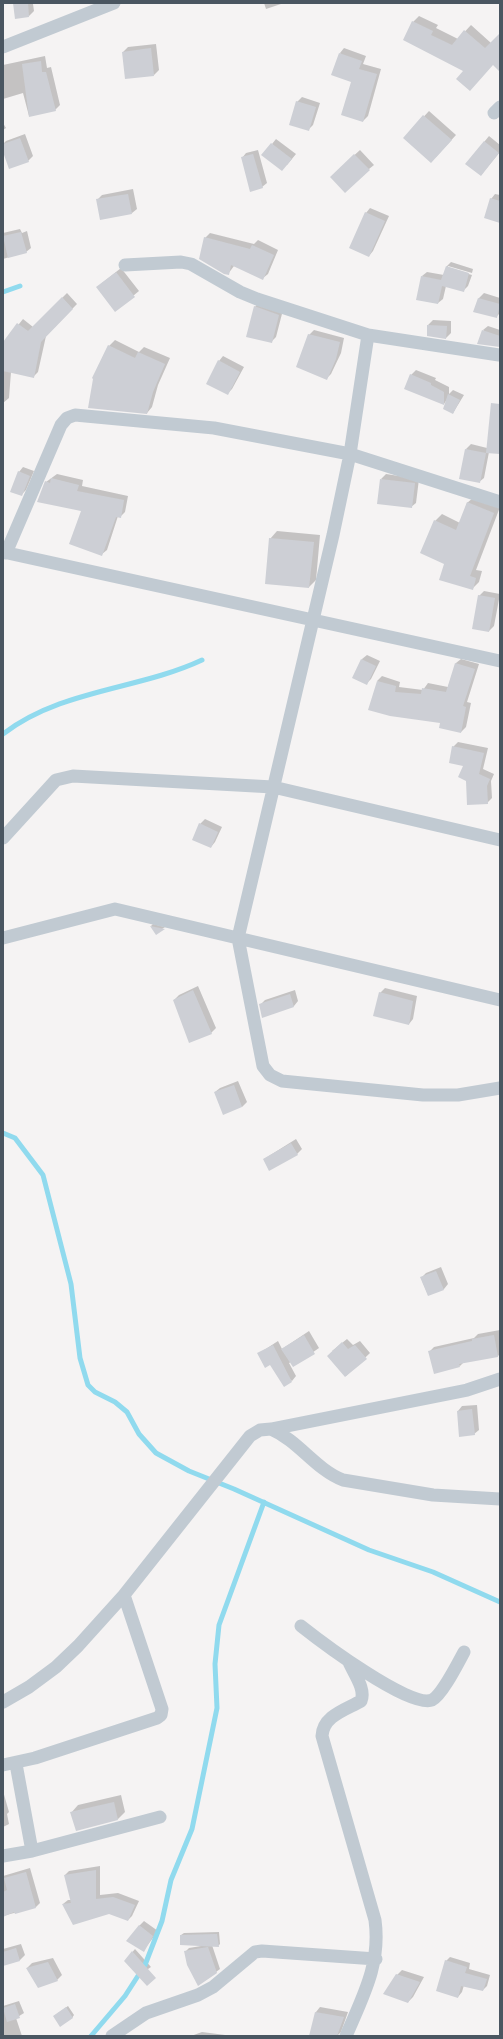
<!DOCTYPE html>
<html>
<head>
<meta charset="utf-8">
<style>
  body { margin:0 }
  #map { position:relative; width:503px; height:2039px; overflow:hidden; background:#f5f3f3; font-family:"Noto Sans",sans-serif }
  canvas { display:block }
  .frame { position:absolute; inset:0; border:4px solid #4a5661; pointer-events:none }
</style>
</head>
<body>
<div id="map">
<canvas width="503" height="2039"></canvas>
<div class="frame"></div>
</div>
<script>
const c = document.querySelector('canvas').getContext('2d');
c.lineJoin = 'round';
function fill(path, color) {
  c.fillStyle = color;
  c.fill(path, 'evenodd');
}
function strokePath(path, color, width, dash) {
  c.strokeStyle = color;
  c.lineWidth = width;
  c.lineCap = dash ? 'butt' : 'round';
  c.setLineDash(dash || []);
  c.stroke(path);
}
fill(new Path2D(`
  M14,3H38L33,4L34,11L29,16Z
  M264,3H284L266,9Z
  M419,16L438,25L436,28L458,39L471,25L491,43L500,34V71L493,64L470,90L464,70L413,22Z
  M156,44L159,70L154,75L123,52L128,47Z
  M344,48L366,56L363,64L381,69L368,116L363,121L352,81L340,53Z
  M45,56L47,68L51,67L60,105L55,110L29,116L23,93L3,99V65Z
  M302,97L320,103L313,125L308,130L297,102Z
  M429,111L456,135L436,157L404,138Z
  M3,123L6,128L3,130Z
  M25,134L33,156L28,161L3,150V144L6,141Z
  M489,136L500,145V152L481,175L467,163Z
  M276,139L296,154L287,165L272,144Z
  M258,150L267,183L262,187L242,158L246,153Z
  M360,150L374,165L369,169L336,172Z
  M133,189L137,209L132,213L97,200L102,195Z
  M495,194L500,195V222L491,199Z
  M370,208L389,216L373,251L369,256L366,213Z
  M20,229L22,233L27,231L31,248L26,252L3,259V233Z
  M210,233L254,244L258,240L278,250L268,274L263,278L234,266L228,274L205,238Z
  M451,262L473,269L472,273L448,266V268L472,275L468,286L463,291L446,286L443,299L438,303L422,276L427,272L444,275L447,266Z
  M121,268L139,291L116,310L102,283Z
  M67,293L77,304L46,336L38,372L33,377L11,372L9,398L3,403V344L23,319L33,327Z
  M484,293L500,298V313L497,316L475,312L479,298Z
  M259,302L283,310L276,337L271,342L255,307Z
  M433,320L451,321V333L446,338L428,325Z
  M488,326L500,330V347L483,330Z
  M314,330L344,338L341,353L331,374L326,379L309,335Z
  M115,340L139,352L144,347L170,358L158,385L152,407L147,413L109,346Z
  M223,356L244,367L232,389L227,394L219,361Z
  M416,370L436,378L435,380L449,387V394L453,390L464,395L453,413L446,401L444,404L411,375Z
  M500,419V453L489,452L484,478L479,482L466,449L471,444L487,448Z
  M23,467L34,471L26,490L21,495L19,472Z
  M57,474L83,480L82,486L128,496L125,512L120,517L118,516L107,550L102,554L82,510L46,482Z
  M386,474L419,479L416,503L411,507L381,479Z
  M474,497L500,507L476,570L482,571L479,582L473,588L445,563L435,521L442,514L460,523L467,503Z
  M277,531L320,535L316,580L309,587L270,539Z
  M484,591L500,594L494,626L489,631L479,596Z
  M367,655L380,661L371,679L366,684L362,659Z
  M461,659L479,664L467,702L471,703L466,727L461,732L441,723L377,681L382,676L400,682L399,687L423,690L428,683L448,687L456,663Z
  M458,742L488,748L483,769L494,774L491,781L492,798L487,803L453,747Z
  M205,819L222,827L215,842L211,847L200,824Z
  M153,924L165,927L156,933L151,926Z
  M198,986L216,1028L211,1033L174,1000L179,995Z
  M385,988L417,996L413,1019L409,1024L380,993Z
  M295,990L298,1001L294,1006L260,1005L265,1000Z
  M238,1081L247,1102L242,1107L215,1092L220,1088Z
  M296,1139L302,1149L297,1154L264,1159Z
  M441,1267L448,1284L444,1289L428,1295L421,1278L426,1273Z
  M500,1330V1354L498,1356L464,1362L460,1366L429,1352L434,1347L474,1338L478,1334Z
  M309,1331L319,1348L293,1366L291,1362L289,1363L296,1376L292,1381L258,1354L278,1341L282,1349Z
  M347,1339L353,1345L360,1341L370,1353L346,1376L332,1351Z
  M477,1405L479,1430L474,1434L458,1411L462,1406Z
  M3,1791L9,1812L7,1814L9,1824L3,1827Z
  M121,1795L125,1812L118,1819L71,1813L78,1805Z
  M100,1866V1895L118,1893L139,1901L132,1916L128,1920L109,1913L63,1904L68,1900H72L65,1875L69,1871Z
  M30,1868L40,1903L36,1907L3,1916V1876Z
  M144,1921L158,1931L144,1950L139,1926Z
  M219,1932L220,1944L218,1946L212,1945L220,1969L216,1972L185,1952L189,1948L201,1946L181,1935L184,1933Z
  M21,1944L25,1955L20,1960L3,1965V1949Z
  M135,1949L151,1967L139,1975L125,1961Z
  M450,1957L470,1963L469,1969L490,1975L487,1986L483,1990L464,1985L462,1992L458,1997L446,1961Z
  M53,1958L62,1975L57,1980L27,1968L32,1963Z
  M402,1970L424,1977L413,1997L408,2002L397,1975Z
  M19,2001L24,2013L16,2018L22,2036H3V2006Z
  M68,2006L74,2015L72,2018L54,2016Z
  M320,2007L348,2012L341,2032L337,2036H310L316,2012Z
  M202,2032L233,2036H191Z`), '#0003');
strokePath(new Path2D(`
  M3,292L20,286
  M3,734C62,689 138,690 202,660
  M3,1133L15,1138L43,1175L71,1284L80,1358L88,1385L95,1392L115,1402L127,1412L139,1434L156,1453L189,1471L234,1489L369,1550L433,1572L500,1602
  M91,2036L125,1996L145,1965L162,1921L171,1880L192,1829L217,1708L215,1664L219,1625L264,1502`), '#90daee', 5);
fill(new Path2D(`
  M13,3H28L29,17L15,19Z
  M412,21L433,31L431,35L452,45L464,30L485,48L500,33V72L493,65L470,91L456,79L463,71L403,40Z
  M151,48L154,76L125,79L122,52Z
  M339,53L362,61L359,69L377,74L363,122L341,115L351,82L331,75Z
  M41,61L42,72H46L56,111L29,117L22,64Z
  M296,101L316,107L309,131L289,125Z
  M423,115L452,140L431,163L403,138Z
  M20,138L29,162L9,169L3,152V144Z
  M484,141L499,153L481,176L465,164Z
  M271,143L292,159L282,171L261,155Z
  M253,154L263,188L250,192L241,157Z
  M354,154L370,170L345,193L330,177Z
  M128,194L132,214L100,220L96,199Z
  M490,198L500,201V223L484,218Z
  M365,212L385,221L369,257L349,248Z
  M21,232L27,253L8,258L3,236Z
  M204,237L250,249L252,245L274,255L263,280L231,265L229,275L224,274L199,259Z
  M446,266L469,273L464,292L442,286L438,304L416,300L421,276L441,280Z
  M116,272L135,297L115,312L96,287Z
  M62,297L73,309L41,342L34,378L3,371V342L17,323L28,331Z
  M478,298L500,304L497,318L473,312Z
  M254,306L279,315L272,343L246,337Z
  M427,325L447,326L446,339L427,336Z
  M482,330L500,336V347L477,344Z
  M308,334L340,342L336,359L327,380L296,367Z
  M108,345L135,358L138,352L165,364L153,392L147,414L88,408L93,379L92,378Z
  M218,360L240,372L228,395L206,384Z
  M410,374L431,383V385L444,392V405L404,389Z
  M448,394L460,400L453,414L443,409Z
  M491,403L500,404V454L486,453Z
  M465,449L486,453L480,483L459,479Z
  M18,471L30,476L22,496L10,492Z
  M51,478L79,485L77,491L124,500L121,518L116,517L102,556L69,544L81,511L37,502L45,481L50,483Z
  M380,479L415,483L412,508L377,504Z
  M467,502L494,513L470,576L476,578L473,590L439,580L444,564L420,553L434,520L456,530Z
  M269,538L314,542L309,588L265,584Z
  M478,595L495,598L489,632L472,629Z
  M361,659L376,666L367,685L352,678Z
  M455,663L475,669L463,706L466,707L461,733L439,728L440,723L390,716L368,710L377,681L396,686L395,692L421,694L422,688L446,692Z
  M452,746L484,753L479,774L490,779L487,786L488,804L467,805L466,781L458,777L463,766L449,763Z
  M199,823L218,832L211,848L192,840Z
  M150,926L165,929L156,935Z
  M193,990L212,1034L189,1043L173,1000Z
  M379,992L413,1001L409,1025L373,1016Z
  M290,994L294,1007L262,1018L259,1004Z
  M234,1085L242,1107L223,1115L214,1092Z
  M291,1143L298,1155L269,1171L263,1159Z
  M436,1271L444,1290L428,1296L420,1277Z
  M304,1335L315,1354L293,1367L281,1349Z
  M494,1335L498,1357L459,1364L460,1367L434,1374L428,1351L472,1341V1339Z
  M342,1342L348,1349L355,1345L367,1359L345,1377L327,1356Z
  M273,1345L292,1382L284,1387L270,1365L265,1368L257,1353Z
  M472,1409L475,1435L459,1437L457,1411Z
  M114,1802L118,1820L76,1831L70,1812Z
  M96,1870V1899L113,1897L135,1905L128,1921L109,1914L73,1925L62,1904L71,1903L64,1875Z
  M26,1872L36,1908L15,1914L14,1912L3,1917V1892L7,1890L4,1878Z
  M139,1925L153,1936L144,1952L126,1941Z
  M217,1934L219,1947L180,1945V1935Z
  M208,1947L217,1973L198,1986L187,1965L184,1951Z
  M16,1948L20,1961L3,1966V1952Z
  M132,1951L156,1978L147,1986L124,1961Z
  M445,1960L467,1967L465,1973L487,1979L483,1991L461,1986L458,1998L436,1991Z
  M48,1962L58,1981L38,1988L26,1968Z
  M396,1974L420,1982L408,2003L383,1994Z
  M15,2004L20,2018L7,2022L3,2008Z
  M66,2007L73,2018L60,2027L53,2016Z
  M315,2012L344,2017L337,2036H309Z`), '#cdcfd5');
strokePath(new Path2D(`
  M3,47L114,3
  M494,113L500,107
  M125,265L181,262L191,264L240,292L257,299L368,335L499,355
  M368,335L350,454L333,535L238,938L263,1066L270,1075L282,1081L423,1095H458L500,1088
  M3,552L500,661
  M6,553L61,425L67,418L75,415L214,428L350,454L500,502
  M3,838L56,780L73,776L273,787L500,840
  M3,938L115,909L500,1000
  M271,1429C299,1441 315,1469 343,1480L433,1495L500,1499
  M301,1626C320,1641 410,1709 432,1700C442,1695 458,1663 464,1652
  M3,1702L29,1687L56,1667L78,1646L124,1595L250,1436L260,1430L271,1429L467,1390L500,1379
  M16,1764L32,1851
  M3,1765L35,1758L157,1718L161,1715L162,1709L124,1595
  M3,1856L32,1851L160,1817
  M112,2036L146,2013L198,1995L213,1987L255,1952L262,1951L376,1959
  M346,2036C363,1996 381,1964 375,1920L322,1736C323,1716 345,1710 361,1701C366,1689 354,1674 349,1662`), '#c1cad2', 13);
</script>
</body>
</html>
